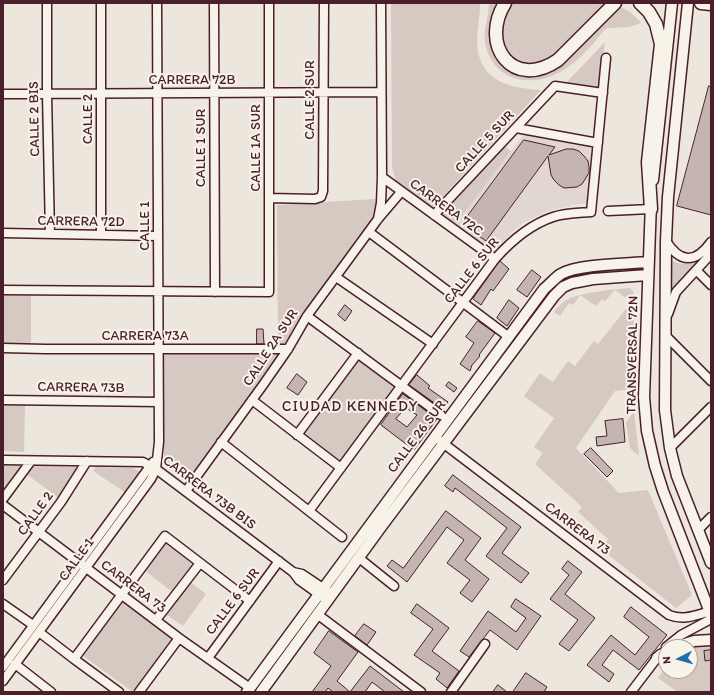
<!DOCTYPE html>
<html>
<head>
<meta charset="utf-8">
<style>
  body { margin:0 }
  #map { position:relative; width:714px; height:695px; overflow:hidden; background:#ece6dd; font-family:Itim,sans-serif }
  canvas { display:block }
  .frame { position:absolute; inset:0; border:4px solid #4a1f2b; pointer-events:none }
  .north { position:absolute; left:658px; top:639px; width:40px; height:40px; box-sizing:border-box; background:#f7f3e8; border:1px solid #b29e9c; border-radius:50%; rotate:264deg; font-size:11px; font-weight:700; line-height:16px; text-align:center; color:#4a1f2b }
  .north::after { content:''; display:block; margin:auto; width:14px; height:18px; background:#1f6fb2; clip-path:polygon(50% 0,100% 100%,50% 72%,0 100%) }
</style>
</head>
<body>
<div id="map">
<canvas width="714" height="695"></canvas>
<div class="frame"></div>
<div class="north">N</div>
</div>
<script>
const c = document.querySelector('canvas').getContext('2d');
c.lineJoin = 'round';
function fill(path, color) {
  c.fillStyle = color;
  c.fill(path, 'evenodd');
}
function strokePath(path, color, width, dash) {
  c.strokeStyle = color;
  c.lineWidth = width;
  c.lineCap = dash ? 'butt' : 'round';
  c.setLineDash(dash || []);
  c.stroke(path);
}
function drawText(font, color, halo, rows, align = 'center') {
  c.font = font + ' Itim,sans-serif';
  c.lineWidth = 4;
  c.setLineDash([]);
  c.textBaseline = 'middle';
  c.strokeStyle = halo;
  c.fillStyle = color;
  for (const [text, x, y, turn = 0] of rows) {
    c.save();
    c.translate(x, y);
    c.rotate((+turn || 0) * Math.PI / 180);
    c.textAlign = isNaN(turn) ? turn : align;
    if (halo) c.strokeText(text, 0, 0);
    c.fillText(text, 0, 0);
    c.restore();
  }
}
fill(new Path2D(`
  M524,134L592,146L587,203L573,205L548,211L523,223L512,232L494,252L456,224Z`), '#e0d7d0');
fill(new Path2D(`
  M391,3H480C480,14 478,25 477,37C476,79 505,88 541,90L432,208L400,186L396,181L392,167Z
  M489,3H499C497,13 492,25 491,36C490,51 501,68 515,72C521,74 528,74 534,75L617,6C627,9 634,14 641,23L629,27L607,28C601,32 598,39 593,44C583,55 572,66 558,73C528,89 491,79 485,42C483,30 489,16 489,3Z
  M508,3H604L609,4L548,63L518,65L503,51L500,20Z
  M605,42L599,88L566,83Z
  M503,145L511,151L456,224L442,214Z
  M375,199L376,207L371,222L283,345H278L277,205Z
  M704,259L672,295V261C684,266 693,264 704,259Z
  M629,288L633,291L634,299L633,389L615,391L576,448L619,493L648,490L692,595L676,608L601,549L608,539L578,512L582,507L535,464L543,453L534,447L554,418L524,396L540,373L553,382L568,361L575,366L594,341L598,344L634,299L624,297L615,290L605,301L602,299L596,306L580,295L573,305L569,303L560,316L554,312C557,308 561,304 565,301C578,292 612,290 629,288Z
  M3,293H31V343H3Z
  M163,352L224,353L281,352L188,479L164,462Z
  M359,357L398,386L340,464L301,435Z
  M3,403H25L24,452L3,451Z
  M634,412L639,456L630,448L626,422Z
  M3,464H22L24,466L3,496Z
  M32,466L78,467L60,499L25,473Z
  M96,467L133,468L139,471V474L126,493L93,471Z
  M166,542L193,563L171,591L144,570Z
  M190,582L206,594L183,626L167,615Z
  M122,600L173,638L133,692L82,655Z
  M709,645L711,646V692H678L658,678L666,667V671H690V647Z`), '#d5c9c2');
const building = new Path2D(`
  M709,86L711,87V215L677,206Z
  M524,140L555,147L549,155L566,149H573L579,151L584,156L588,161L589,167V173L582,184L577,187L564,188L559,185L554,180L551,175L548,156L486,241L462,224Z
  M500,261L509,269L493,291L491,289L481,305L473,299Z
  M532,270L541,277L527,297L517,290Z
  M509,300L519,308L507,326L497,318Z
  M345,305L352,311L345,321L338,315Z
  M478,321L495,333L479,355L480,356L472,365L470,371L460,364L474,343L466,337Z
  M257,329H263L264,344H257Z
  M297,374L307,382L298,395L287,388Z
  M417,375L430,386L428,388L448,402L443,409L409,385Z
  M449,382L457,388L454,392L446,386Z
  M403,394L437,419L414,450L381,425ZM406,408L417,415L407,427L396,419Z
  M623,419L625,442L597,446L596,437L607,436L605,421Z
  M591,448L613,471L607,477L584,454Z
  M453,475L521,527L502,553L529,573L521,583L486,556L507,528L455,488L453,492L445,486Z
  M446,511L481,538L465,560L489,579L472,602L460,593L470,580L447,563L464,540L447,527L407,582L387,566L392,560L403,568Z
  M568,561L582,572L565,594L595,618L569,651L559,644L578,620L550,599L569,575L562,569Z
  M516,599L541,616L517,650L490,630L469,657L460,651L488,611L516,632L526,618L511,607Z
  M417,604L449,628L432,651L459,671L447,688L436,679L440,673L414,655L433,629L411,613Z
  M631,607L667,635L639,670L613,650L602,665L614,674L609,682L587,665L611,635L635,655L649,637L624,617Z
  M364,624L376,632L367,645L355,636Z
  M329,631L358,652L337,681L350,692L370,666L404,692H385L372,682L365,692H333L328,688L325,692H312L331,666L314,653Z
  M711,650V660L705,661L704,651Z
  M526,673L547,687L544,692H513Z
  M498,685L507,692H493Z`);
fill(building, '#c4b5b0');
strokePath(building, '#4a1f2b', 1);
const minor = new Path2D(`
  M47,3V94L50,234
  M214,3L215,292
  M3,94L381,92
  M516,128L598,143
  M382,177L495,259
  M270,198L315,199L321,197L323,191L324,3
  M608,211L651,209
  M434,215L555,86L603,93
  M378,219L381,203L382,177L381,3
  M369,232L509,337
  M3,233L158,236
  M101,234V3
  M666,241C680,263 695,264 711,242
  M697,271L711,285
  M336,277L433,344
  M3,290L269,292V3
  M668,314L676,292L711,254
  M307,316L441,415
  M665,335L711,381
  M3,348L45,349H288
  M3,400L159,402
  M252,400L341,468
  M297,435L358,353
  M435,437L669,615C684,621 696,615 711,611
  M221,442L342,537
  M670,448L711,407
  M3,460L143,462L156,469L293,572L299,580L324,598
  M186,491L263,385L288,349L307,316L378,219L401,192
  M3,499L31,461
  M3,505L179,638L250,688
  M309,511L495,259C511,241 529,225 553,217C565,213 579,213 591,212L606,58
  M698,530L711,517
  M359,558L394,586
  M293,572L302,574L332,594
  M3,580L61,502L87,461
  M3,604L33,625
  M317,614L421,692
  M156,620L200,563
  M39,632L74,659L119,692
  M666,647L681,635L711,619
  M208,658L279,561
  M74,659L165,536L250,601
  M15,664L51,692
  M3,667L153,462
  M3,681L151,479L156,469L159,442L157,3
  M139,692L179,638
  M451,692L485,644
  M631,692L660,654`);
const major = new Path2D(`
  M688,3L668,197L666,241L665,410L670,448L677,476L711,563
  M653,180L672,3
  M651,202L644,397L647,431L655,466L663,491L711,615
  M675,647L694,641L711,640
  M657,658L666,652
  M247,692L544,289C550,284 555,278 561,274C578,264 627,264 648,262
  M261,692L381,527L554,296L563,287L572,283L593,279L648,275`);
const highway = new Path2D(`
  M505,3C479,45 513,91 558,60L615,3
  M640,3L649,12L656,24L661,44L648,162L651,209
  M701,3L711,4`);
strokePath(minor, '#4a1f2b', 11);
strokePath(major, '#4a1f2b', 13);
strokePath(highway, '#4a1f2b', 15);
strokePath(minor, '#f7f3e8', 8);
strokePath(major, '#f7f3e8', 10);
strokePath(highway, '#f7f3e8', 12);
drawText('14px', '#4a1f2b', '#f7f3e8', [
  ["CARRERA 72B",192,80],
  ["CALLE 2 SUR",310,100,-90],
  ["CALLE 2 BIS",35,119,-91],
  ["CALLE 2",88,119,-90],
  ["CALLE 5 SUR",485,142,-47],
  ["CALLE 1 SUR",201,148,-90],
  ["CALLE 1A SUR",256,148,-90],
  ["CARRERA 72C",446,208,36],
  ["CARRERA 72D",81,222,1],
  ["CALLE 1",145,226,-90],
  ["CALLE 6 SUR",472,271,-52],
  ["CARRERA 73A",145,336],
  ["CALLE 2A SUR",271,348,-57],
  ["TRANSVERSAL 72N",633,355,-89],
  ["CARRERA 73B",81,388,1],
  ["CALLE 26 SUR",417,437,-53],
  ["CARRERA 73B BIS",209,493,37],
  ["CALLE 2",36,514,-54],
  ["CARRERA 73",577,529,37],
  ["CALLE 1",77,560,-54],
  ["CARRERA 73",133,587,37],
  ["CALLE 6 SUR",233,602,-53]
]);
c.letterSpacing = '1px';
drawText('15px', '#4a1f2b', '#f7f3e8', [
  ["CIUDAD KENNEDY",350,407]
]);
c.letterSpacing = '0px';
</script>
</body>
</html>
